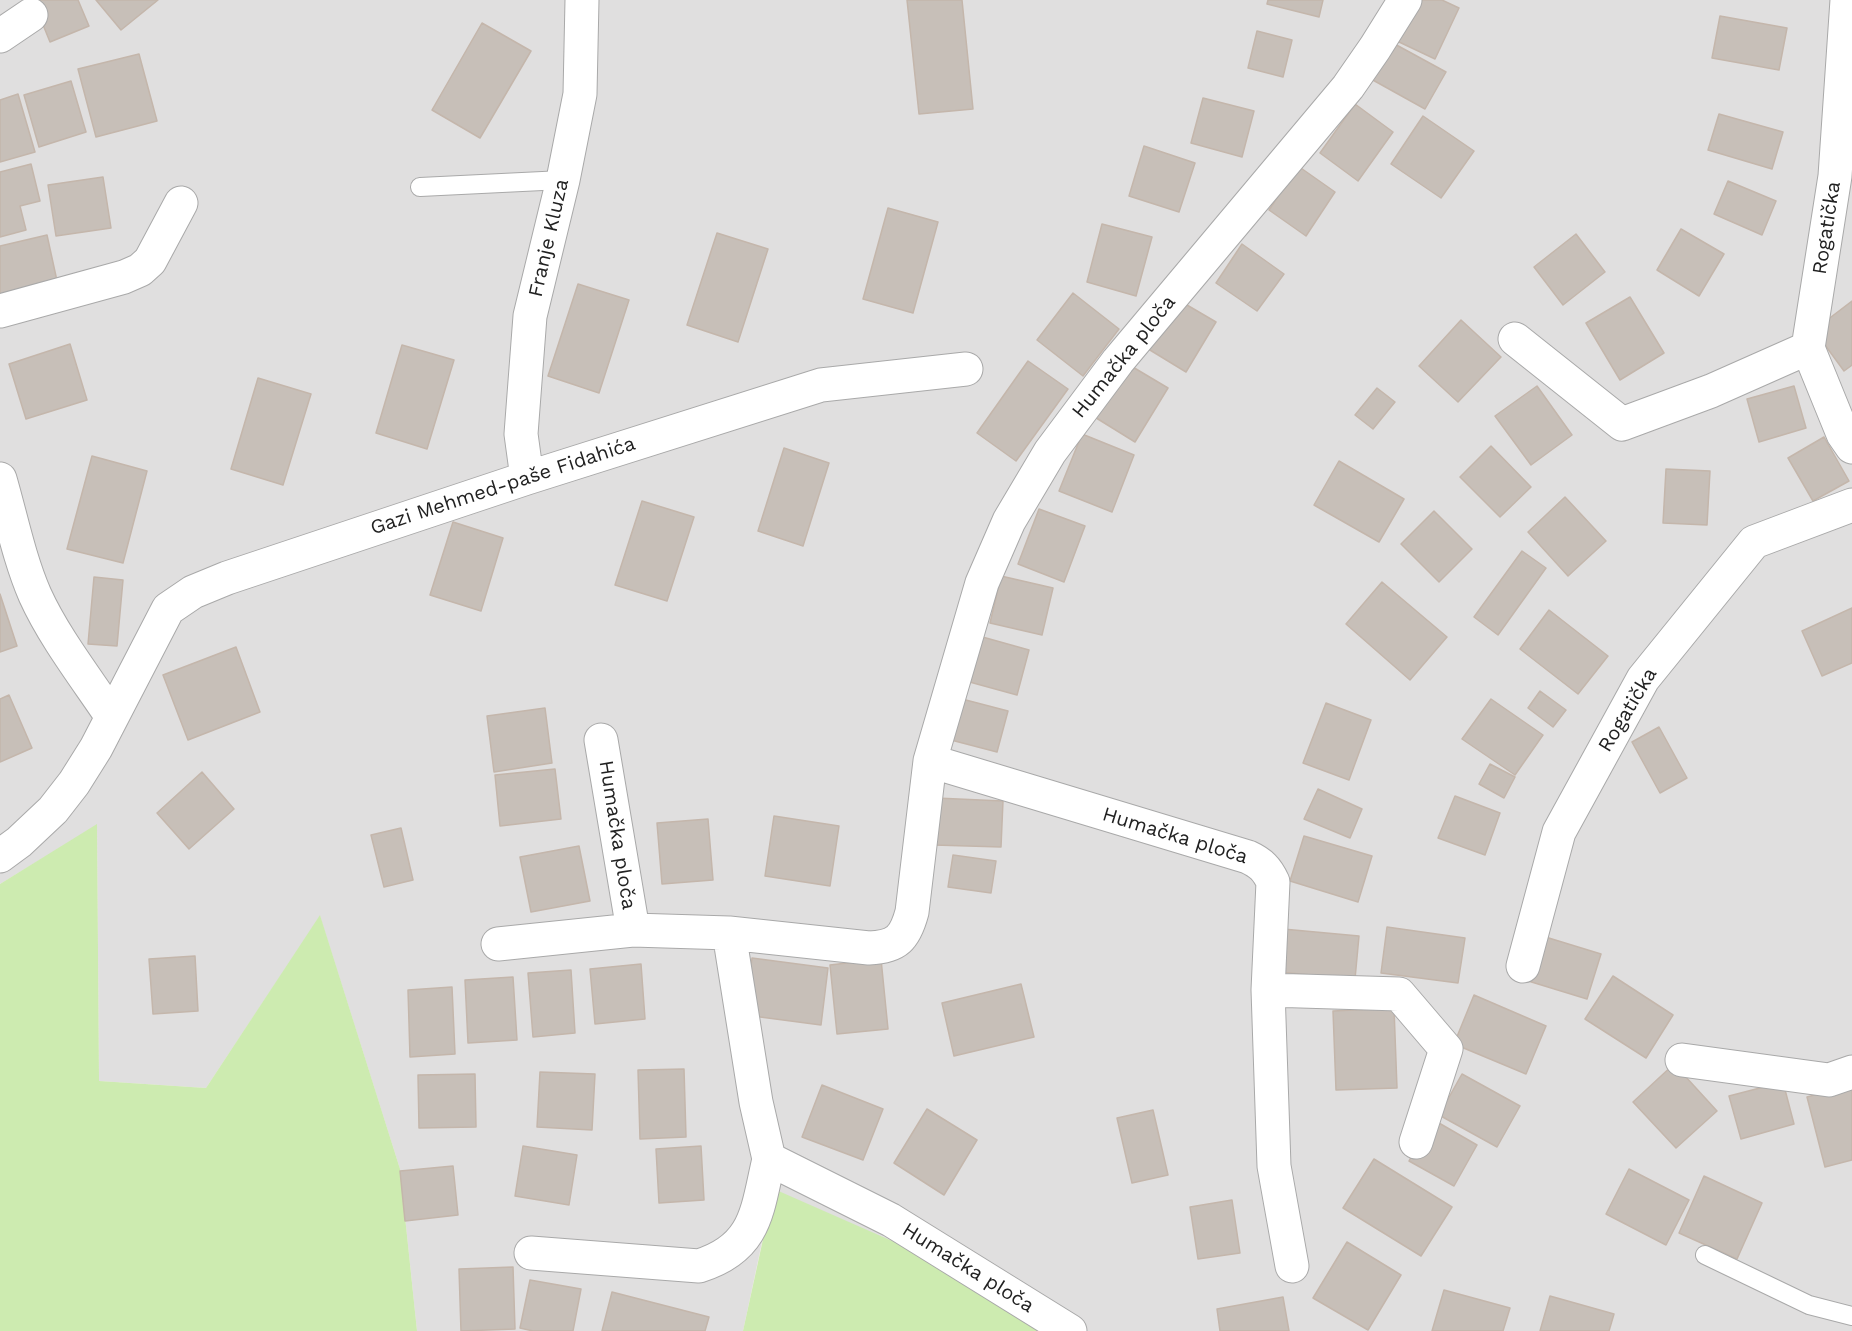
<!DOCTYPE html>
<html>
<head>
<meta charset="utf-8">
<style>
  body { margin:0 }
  canvas { display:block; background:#f2efe9 }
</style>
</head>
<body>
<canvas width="1852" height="1331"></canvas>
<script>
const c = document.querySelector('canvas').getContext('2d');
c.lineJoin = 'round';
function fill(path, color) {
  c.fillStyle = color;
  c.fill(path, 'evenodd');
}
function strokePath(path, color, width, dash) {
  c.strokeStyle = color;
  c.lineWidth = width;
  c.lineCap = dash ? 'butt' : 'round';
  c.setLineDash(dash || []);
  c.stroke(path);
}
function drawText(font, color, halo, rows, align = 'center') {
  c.font = font + ' "Work Sans",sans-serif';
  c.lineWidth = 4.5;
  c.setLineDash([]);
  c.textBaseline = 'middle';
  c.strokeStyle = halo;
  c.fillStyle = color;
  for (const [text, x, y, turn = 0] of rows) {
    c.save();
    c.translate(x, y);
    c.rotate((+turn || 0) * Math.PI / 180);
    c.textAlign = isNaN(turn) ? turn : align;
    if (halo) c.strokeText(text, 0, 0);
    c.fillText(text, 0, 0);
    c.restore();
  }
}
fill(new Path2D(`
  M0,0H1852V1331H1054L773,1190L743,1331H417L400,1169L320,916L206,1088L99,1081L97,825L0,884Z`), '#e0dfdf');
fill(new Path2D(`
  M97,824L99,1081L206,1088L320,915L400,1169L417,1331H0V884Z
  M774,1189L949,1266L1054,1331H743Z`), '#cdebb0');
const building = new Path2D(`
  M33,0H78L89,26L50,42Z
  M96,0H158L121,30Z
  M907,0H962L973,109L919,114Z
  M1268,0H1323L1319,17L1267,4Z
  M1417,0H1442L1459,8L1435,59L1397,41Z
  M1720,16L1787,28L1779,70L1712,58Z
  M482,23L531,51L480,138L432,110Z
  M1257,31L1292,40L1283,77L1248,68Z
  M1391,42L1446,72L1425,109L1371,79Z
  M139,54L157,121L96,137L78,69Z
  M71,81L86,132L39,147L24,95Z
  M18,94L35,152L0,162V100Z
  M1203,98L1254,111L1242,157L1191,143Z
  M1355,104L1393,132L1358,181L1320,153Z
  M1719,114L1783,132L1772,169L1708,150Z
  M1423,116L1474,151L1441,198L1391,164Z
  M1144,146L1195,163L1179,212L1129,196Z
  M31,164L40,201L20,206L26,230L0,237V172Z
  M1298,166L1335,192L1306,236L1269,210Z
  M103,177L111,228L56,236L48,185Z
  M1728,181L1776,201L1762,235L1714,214Z
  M888,208L938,222L913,313L863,299Z
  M1102,224L1152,237L1136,296L1087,282Z
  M1681,229L1724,254L1699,296L1657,270Z
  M717,233L768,249L738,342L687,325Z
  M1576,234L1605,272L1563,305L1534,267Z
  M47,235L59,290L0,300V246Z
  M1242,244L1284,274L1257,311L1216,283Z
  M578,284L629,300L599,393L548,376Z
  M1073,293L1119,329L1083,376L1037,340Z
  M1630,297L1664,353L1620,380L1586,323Z
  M1175,298L1216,322L1186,372L1145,347Z
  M1852,301V365L1844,371L1814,330Z
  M1461,320L1501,357L1458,402L1419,366Z
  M70,344L87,400L26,419L9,364Z
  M402,345L454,360L427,449L376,433Z
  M1028,361L1068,389L1016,461L977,433Z
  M1126,363L1168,388L1135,442L1093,416Z
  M258,378L311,394L283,485L231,469Z
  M1537,386L1572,435L1531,465L1495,416Z
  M1794,386L1806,428L1759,442L1747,399Z
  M1377,388L1395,402L1373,429L1355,415Z
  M1082,434L1134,455L1112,512L1059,491Z
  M1824,437L1849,481L1813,501L1788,458Z
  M1491,446L1531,487L1500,517L1460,477Z
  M784,448L829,463L803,546L758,531Z
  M92,456L147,471L123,563L67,549Z
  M1339,461L1404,499L1379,542L1314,505Z
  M1666,469L1710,471L1707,525L1663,523Z
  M1565,497L1606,541L1568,576L1528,532Z
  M642,501L694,517L667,601L615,585Z
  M1039,509L1085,526L1064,582L1018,564Z
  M1434,511L1472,549L1439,582L1401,544Z
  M453,522L503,538L481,611L430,595Z
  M1522,551L1546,568L1498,635L1474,617Z
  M1001,576L1053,588L1042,635L990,623Z
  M94,577L123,580L117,646L88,644Z
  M1382,582L1447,637L1410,680L1346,624Z
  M0,594L17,646L0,652Z
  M1852,608V663L1822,676L1802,631Z
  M1549,610L1608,656L1578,694L1520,649Z
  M979,636L1029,650L1017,695L966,681Z
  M236,647L260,712L188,740L163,675Z
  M1540,691L1566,710L1553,727L1528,708Z
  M9,695L32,748L0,762V699Z
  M962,699L1008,711L997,752L951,740Z
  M1491,699L1543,735L1515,775L1462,739Z
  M1326,703L1371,720L1349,780L1303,763Z
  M545,708L552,763L494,772L487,716Z
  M1659,727L1687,778L1660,793L1632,742Z
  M1490,764L1515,777L1504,798L1479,784Z
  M555,769L561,819L500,826L495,775Z
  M202,772L234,809L189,849L157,813Z
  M1318,789L1362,809L1350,838L1304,819Z
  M1455,796L1500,813L1485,855L1438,838Z
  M936,798L1003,801L1001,847L934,845Z
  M774,816L839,826L830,886L765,876Z
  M708,819L713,880L662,884L657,823Z
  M401,828L413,880L384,887L371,835Z
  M1304,836L1372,856L1358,902L1290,881Z
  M579,846L590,901L531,912L520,857Z
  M953,855L996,861L991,893L948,887Z
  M1387,927L1465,938L1458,983L1381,973Z
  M1283,929L1359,936L1355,979L1279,972Z
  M1539,935L1601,954L1587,999L1525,980Z
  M195,956L198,1011L153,1014L149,959Z
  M752,958L828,968L821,1025L745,1015Z
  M881,959L888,1029L837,1034L830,965Z
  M641,964L645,1019L595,1024L590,969Z
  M571,970L575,1033L533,1037L528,973Z
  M1613,976L1673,1015L1646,1058L1585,1019Z
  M513,977L517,1040L468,1043L465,980Z
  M1021,984L1034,1037L954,1056L942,1003Z
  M452,987L455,1054L410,1057L408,990Z
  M1474,995L1546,1026L1526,1074L1454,1044Z
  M1394,1008L1397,1088L1336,1090L1333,1011Z
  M1674,1064L1717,1111L1676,1148L1633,1102Z
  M684,1069L686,1137L640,1139L638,1070Z
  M540,1072L595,1074L592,1130L537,1127Z
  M475,1074L476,1127L419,1128L418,1075Z
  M1462,1074L1520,1106L1497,1147L1439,1115Z
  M1783,1082L1794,1124L1741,1139L1729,1096Z
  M822,1085L883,1109L863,1160L802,1137Z
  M1852,1085V1160L1825,1167L1807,1097Z
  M927,1109L977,1140L944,1195L894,1163Z
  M1153,1110L1168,1175L1132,1183L1117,1118Z
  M1432,1119L1477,1145L1454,1186L1409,1161Z
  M523,1146L577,1155L569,1205L515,1196Z
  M701,1146L704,1200L659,1203L656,1149Z
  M1374,1159L1452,1207L1421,1256L1343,1208Z
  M453,1166L458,1215L405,1221L400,1171Z
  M1629,1169L1689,1200L1666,1245L1606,1214Z
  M1704,1176L1762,1203L1737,1259L1679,1233Z
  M1232,1200L1240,1253L1198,1259L1190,1207Z
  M1347,1242L1401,1275L1368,1330L1313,1298Z
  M513,1267L515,1329L461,1331L459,1269Z
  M530,1280L581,1289L573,1331H533L520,1328Z
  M1444,1290L1510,1308L1503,1331H1432Z
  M612,1292L709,1317L705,1331H602Z
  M1550,1296L1614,1314L1609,1331H1540Z
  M1283,1297L1289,1331H1220L1217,1309Z`);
fill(building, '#c7bfb8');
strokePath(building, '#c4b6ab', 1.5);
const lane = new Path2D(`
  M420,187L563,180
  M1705,1255L1809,1305L1852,1316`);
const street = new Path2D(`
  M1847,0L1835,176L1808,348L1843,434L1852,447
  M0,36L31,15
  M0,311L124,277L140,270L150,261L181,203
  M1515,339L1622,424L1711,391L1808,348
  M527,478L521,434L530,316L563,180L580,94L582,0
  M0,479C11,517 19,558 35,595C54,637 86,678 112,717
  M601,740L633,930
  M930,761L1248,857C1261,863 1267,869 1273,882L1268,990L1274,1166L1292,1266
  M0,856L19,842L53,810L74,783L96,748L168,609L193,592L227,578L527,478L821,385L966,369
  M729,933L756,1102L769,1159L891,1220L1070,1331
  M498,944L633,930L729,933L869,948C897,947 905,938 912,912L930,761L982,583L1009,521L1050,452L1118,361L1348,87L1375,48L1405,0
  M1523,966L1559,832L1643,679L1754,542L1852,505
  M1268,990L1399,994L1446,1049L1416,1142
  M1682,1060L1829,1080L1852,1072
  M531,1253L699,1266C757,1248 757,1210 769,1159`);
strokePath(lane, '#a9a9a9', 20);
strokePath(street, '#a9a9a9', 35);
strokePath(lane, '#fff', 18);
strokePath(street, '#fff', 33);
drawText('20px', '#222', '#fff', [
  ["Rogatička",1827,228,-81],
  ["Franje Kluza",549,238,-77],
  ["Humačka ploča",1124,357,-51],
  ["Gazi Mehmed-paše Fidahića",503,486,-18],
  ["Rogatička",1628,710,-59],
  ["Humačka ploča",617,835,81],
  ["Humačka ploča",1175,836,17],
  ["Humačka ploča",968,1268,32]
]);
</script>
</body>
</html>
